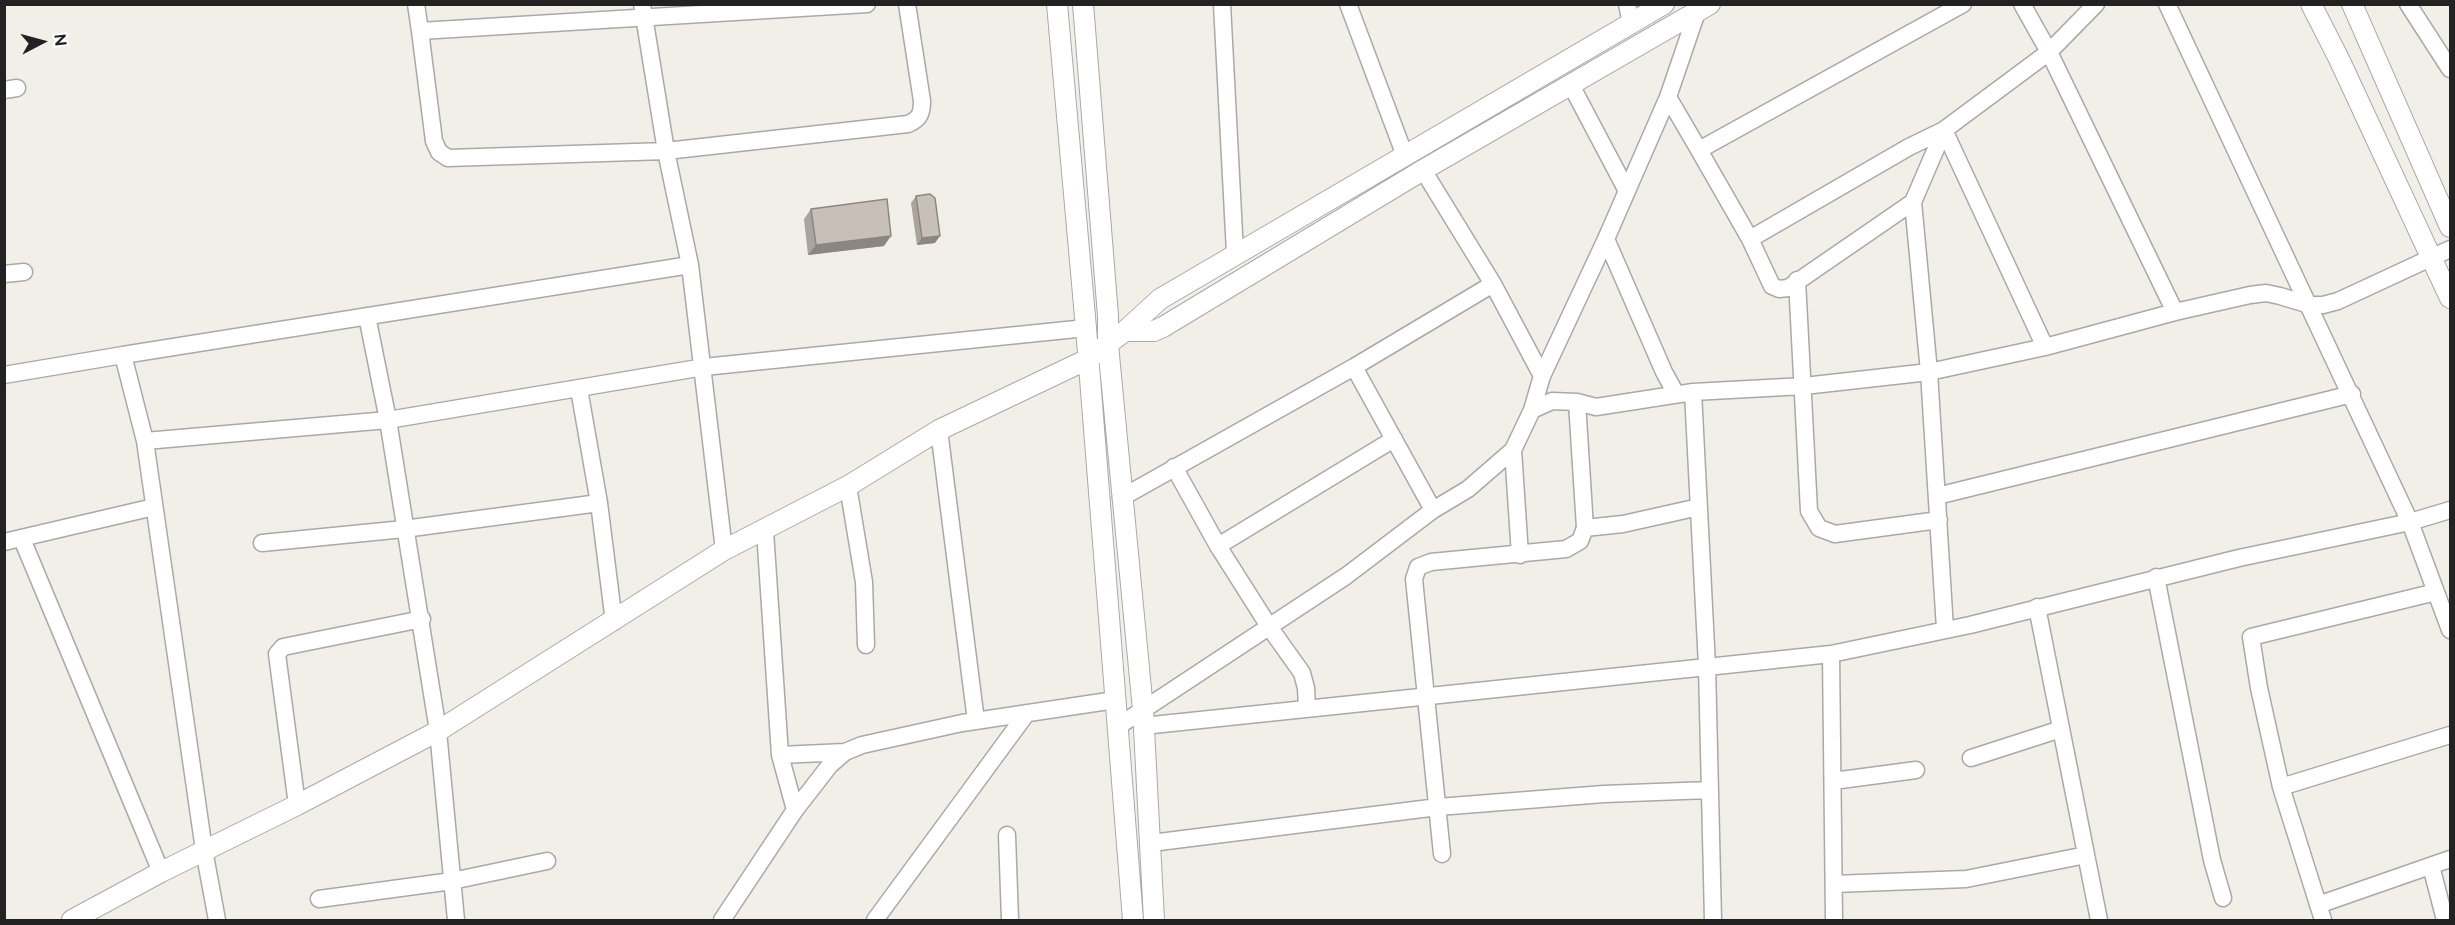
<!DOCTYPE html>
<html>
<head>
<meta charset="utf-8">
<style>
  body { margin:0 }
  #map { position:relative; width:2455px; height:925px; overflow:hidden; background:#f2efe9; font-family:Raleway,sans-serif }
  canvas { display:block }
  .frame { position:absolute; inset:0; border:6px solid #222; pointer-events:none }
  .north { position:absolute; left:12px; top:12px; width:60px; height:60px; -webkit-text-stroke:4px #fff; paint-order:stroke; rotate:84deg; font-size:16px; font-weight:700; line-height:24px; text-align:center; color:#222 }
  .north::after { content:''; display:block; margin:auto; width:21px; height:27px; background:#222; clip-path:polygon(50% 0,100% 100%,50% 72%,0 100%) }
</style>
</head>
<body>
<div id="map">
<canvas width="2455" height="925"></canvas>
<div class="frame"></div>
<div class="north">N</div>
</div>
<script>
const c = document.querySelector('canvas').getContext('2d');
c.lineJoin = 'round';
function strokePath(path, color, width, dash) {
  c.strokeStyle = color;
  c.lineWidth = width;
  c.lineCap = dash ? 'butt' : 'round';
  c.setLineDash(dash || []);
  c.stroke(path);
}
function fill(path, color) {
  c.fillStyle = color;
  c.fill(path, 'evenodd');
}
const minor = new Path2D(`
  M416,4L420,31L867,4
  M642,4L666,151L690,265L724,550
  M1222,4L1235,253
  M1348,4L1405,156
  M1627,4L1631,24
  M2022,4L2049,52L2175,312
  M2167,4L2410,522L2450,630
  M2408,4L2450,69
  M420,31L434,141L439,152L448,158L666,151L908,124C920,119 922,113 922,101L907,4
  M1571,85L1627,191
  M4,90L17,88
  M1668,97L1699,150
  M1423,170L1493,284L1542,376
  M1913,202L1788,288L1779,289L1772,286L1750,239L1699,150L1963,4
  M1606,239L1664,372L1676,394
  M1750,239L1909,147L1944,130L1913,202L1929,372L1945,629
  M4,274L24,272
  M1797,280L1809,511L1819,528L1835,534L1939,520
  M367,316L388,420L438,731L456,920
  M2045,347L1944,130L2049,52L2096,4
  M123,355L690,265
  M1354,367L1433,510
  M4,375L123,355L145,441L204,850L217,920
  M579,389L599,503L614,622
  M1693,392L1707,666L1713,920
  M1532,410L1552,401L1577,402L1596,407L1693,392L1804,386L1929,372L2045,347L2175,312L2250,295L2266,293L2280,296L2310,305H2323L2338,301L2450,249
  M939,430L976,721
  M145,441L388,420L704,367L1086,328
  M1513,450L1520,555
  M1174,467L1218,546L1270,628L1302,673L1306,688L1307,709
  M848,486L864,582L866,645
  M1937,496L2352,394
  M1121,498L1354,367L1493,284
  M1585,528L1623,524L1699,507
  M765,531L780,755
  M22,539L161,872
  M4,542L154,507
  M262,543L404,529L599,503
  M1218,546L1394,439
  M2156,577L2212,860L2223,898
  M2037,607L2099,920
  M1831,654L1834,920
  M1143,726L1831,654L1970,625L2239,558L2410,522L2450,510
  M1117,727L1346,576L1433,510L1468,489L1513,450L1532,410L1542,376L1606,239L1668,97L1697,12L1702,5
  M1971,758L2061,729
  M1833,781L1916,770
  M2281,787L2450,735
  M297,805L277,654L283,647L422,619
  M795,810L780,755L845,752
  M1007,835L1010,920
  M1151,843L1438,807L1604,794L1709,790
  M1442,854L1414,579L1418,567L1431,562L1566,549L1580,541L1585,528L1577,402
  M2431,866L2445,920
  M1834,884L1966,879L2086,855
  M319,899L452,881L547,861
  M2318,905L2450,859
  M722,920L795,810L830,765L845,752L862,745L962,723L1115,700
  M875,920L1027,713
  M2323,920L2281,787L2259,688L2251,637L2436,592`);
const tertiary = new Path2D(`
  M1057,4L1086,328L1133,920
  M1083,4L1108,316V345L1143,710L1154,920
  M2311,4L2339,59L2450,298
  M2352,4L2450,227
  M1125,331H1154L1163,327L1423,170L1710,4
  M72,920L161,872L297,805L438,731L724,550L848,486L939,430L1088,359L1125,331L1160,299L1664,4`);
strokePath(minor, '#a9a9a9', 19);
strokePath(tertiary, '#a9a9a9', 22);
strokePath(minor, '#fff', 16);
strokePath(tertiary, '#fff', 20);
fill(new Path2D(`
  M916,196L935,243L917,245L911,203Z
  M811,209L884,246L808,255L804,219Z`), '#aba49e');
fill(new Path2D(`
  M891,236L884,246L808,255L816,245Z
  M940,236L935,243L917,245L922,238Z`), '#8b8681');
const building = new Path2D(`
  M930,194L935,198L940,236L922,238L916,196Z
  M887,199L891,236L816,245L811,209Z`);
fill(building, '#c7bfb8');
strokePath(building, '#8b8681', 1.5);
</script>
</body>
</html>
